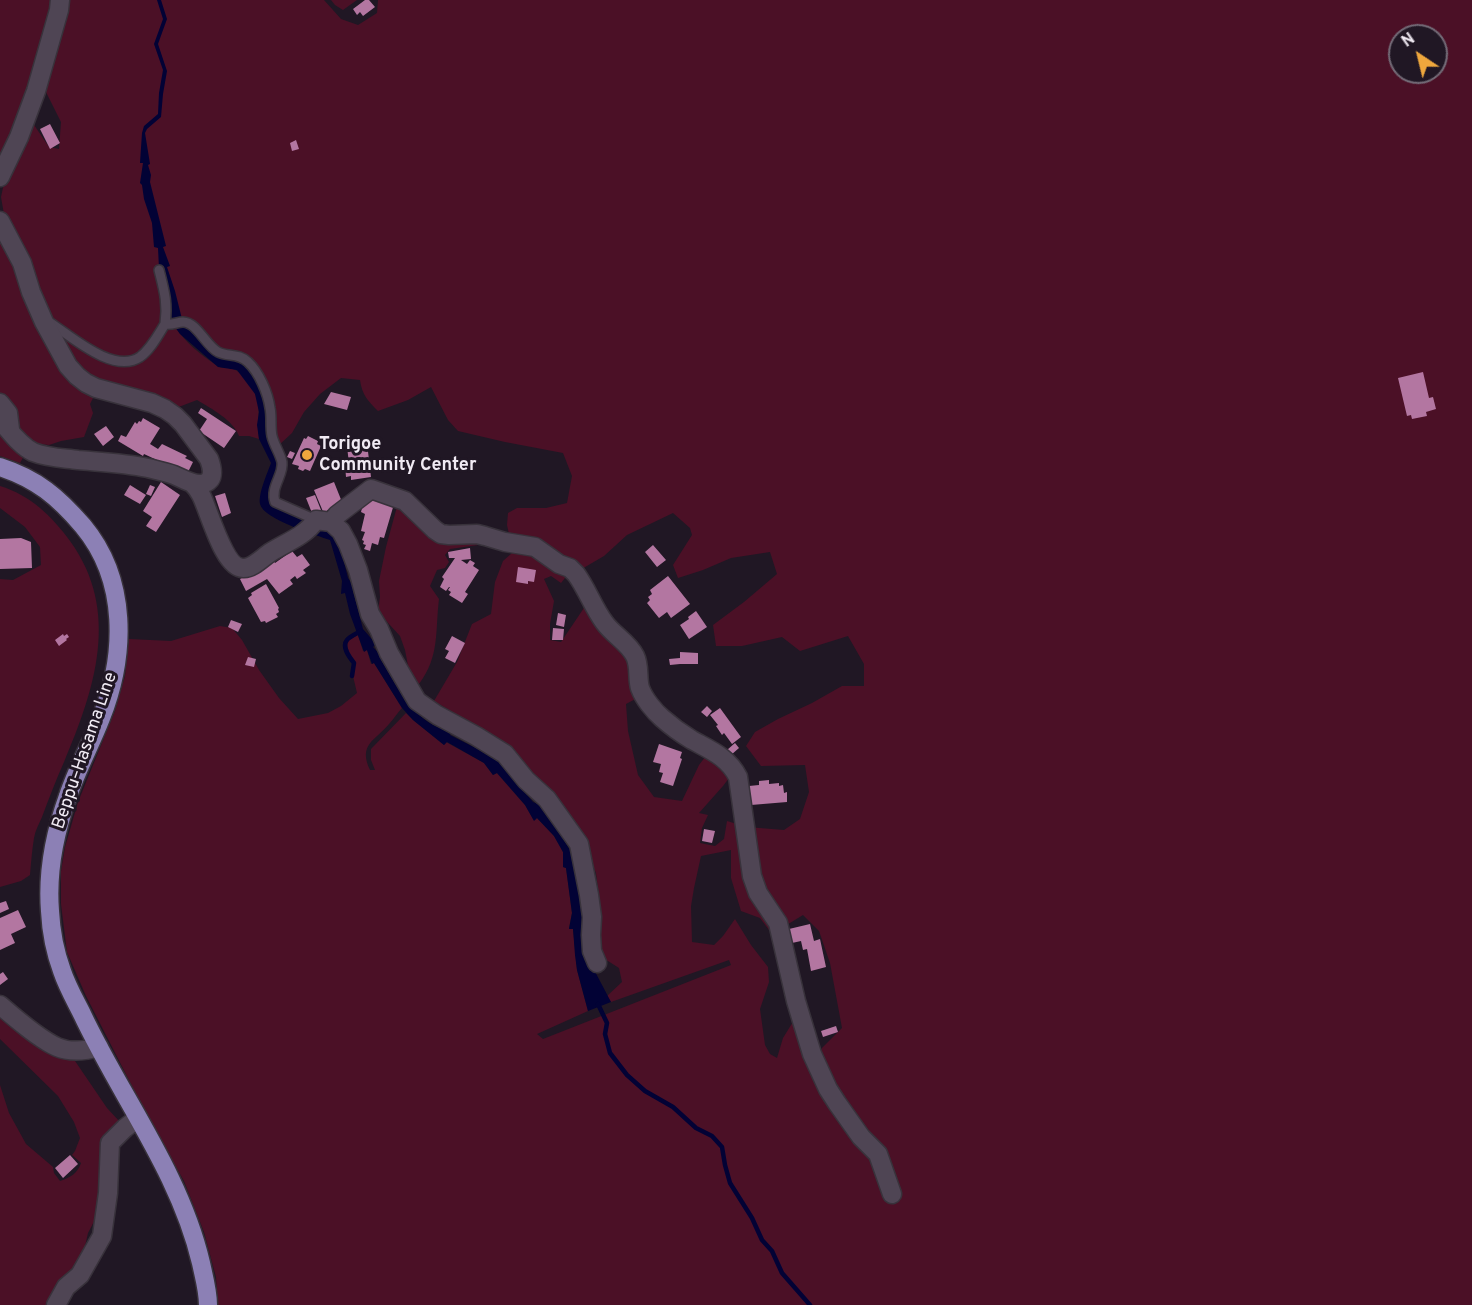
<!DOCTYPE html>
<html>
<head>
<meta charset="utf-8">
<style>
  body { margin:0 }
  #map { position:relative; width:1472px; height:1305px; overflow:hidden; background:#201724; font-family:Overpass,sans-serif }
  canvas { display:block }
  .north { position:absolute; left:1388px; top:24px; width:60px; height:60px; box-sizing:border-box; background:#201724; border:2px solid #736b77; border-radius:50%; rotate:325deg; font-size:16px; font-weight:700; line-height:24px; text-align:center; color:#f0eaf3 }
  .north::after { content:''; display:block; margin:auto; width:21px; height:27px; background:#eea73d; clip-path:polygon(50% 0,100% 100%,50% 72%,0 100%) }
</style>
</head>
<body>
<div id="map">
<canvas width="1472" height="1305"></canvas>
<div class="north">N</div>
</div>
<script>
const c = document.querySelector('canvas').getContext('2d');
c.lineJoin = 'round';
function fill(path, color) {
  c.fillStyle = color;
  c.fill(path, 'evenodd');
}
function strokePath(path, color, width, dash) {
  c.strokeStyle = color;
  c.lineWidth = width;
  c.lineCap = dash ? 'butt' : 'round';
  c.setLineDash(dash || []);
  c.stroke(path);
}
function drawText(font, color, halo, rows, align = 'center') {
  c.font = font + ' Overpass,sans-serif';
  c.lineWidth = 6;
  c.setLineDash([]);
  c.textBaseline = 'middle';
  c.strokeStyle = halo;
  c.fillStyle = color;
  for (const [text, x, y, turn = 0] of rows) {
    c.save();
    c.translate(x, y);
    c.rotate((+turn || 0) * Math.PI / 180);
    c.textAlign = isNaN(turn) ? turn : align;
    if (halo) c.strokeText(text, 0, 0);
    c.fillText(text, 0, 0);
    c.restore();
  }
}
fill(new Path2D(`
  M0,0H54L41,59L0,164Z
  M64,0H324L341,19L358,25L377,13L378,0H1472V1305H218L216,1277L204,1232L184,1181L154,1129L86,996L67,952L61,904V871L65,847L78,802L115,711L125,676L129,639L171,641L220,626L232,628L242,640L259,670L279,698L298,719L328,713L341,706L357,693L353,676L355,663L348,654L347,641L358,635L363,651L367,650L371,664L374,663L402,708C397,713 394,719 389,724C375,741 358,744 370,770H375L371,760V749L406,713L413,720L444,745L446,742L484,763L493,775L497,773L525,805L534,820L537,818L554,836L563,852V867L566,868L572,913L569,928H573L577,970L588,1011L537,1034L543,1039L731,965L729,960L611,1002L607,996L622,982L619,968L608,961L600,959L596,918L599,897L596,873L583,842L476,726L434,701L457,662L472,624L491,614L495,582L503,561L512,553L527,550L566,570L565,578L561,583L551,576L544,579L554,601L550,624V640L561,642L588,602L626,652L641,696L626,704L628,731L638,775L654,797L682,801L699,765L709,752L732,774L723,786L699,813L708,815L702,828L700,843L715,846L724,839L727,821L747,827L784,830L800,819L809,792L805,765L761,766L746,746L755,732L778,719L812,703L842,686H864V664L848,636L800,651L782,637L742,646H716L713,625L744,602L777,574L770,552L731,558L703,570L678,578L673,565L692,535L690,528L673,513L627,535L604,556L580,570L509,534L507,525L508,513L517,508H546L567,503L572,476L563,453L505,442L458,431L448,420L431,387L408,400L378,411C368,401 362,395 360,380L341,378L320,394L304,412L292,433L278,446L275,438L271,402L200,331C187,313 184,321 165,319L141,353L124,359L92,349L50,320L5,220L1,197L4,183L30,119L49,147L59,149L61,122L43,86ZM1400,36H1436V72H1400ZM731,850V878L741,911L760,918L772,934L803,915L819,931L830,963L842,1028L822,1048L814,1068L796,1017L783,1038L777,1058L770,1054L765,1045L760,1009L769,982L768,967L751,945L735,919L723,936L714,945L692,942L691,906L694,888L701,856Z
  M331,0H357L343,10L335,5Z
  M0,233L26,294L96,392L90,404L93,413L84,437L61,441L49,445L31,443L21,432L0,398Z
  M51,325L95,355L134,362L165,327H175C185,342 201,355 216,365C221,369 227,367 233,369C242,372 251,385 255,393C262,407 256,424 259,439L249,436H239C233,420 212,409 197,400L176,408L84,376Z
  M0,430L25,454L20,463L0,456Z
  M0,486C30,495 52,516 70,541C121,611 95,689 64,762C56,780 49,798 42,817C39,824 35,831 34,838C32,850 31,863 30,875L21,881L0,887V579L13,580L41,565L40,547L25,527L0,508Z
  M398,503C426,523 460,527 488,545H478L450,549L445,555L449,562L445,568L437,570L430,586L439,599C435,631 440,656 419,684L411,681L405,650L400,636L378,612L380,597L379,581L386,547Z
  M0,1014L73,1058L107,1108L120,1122L99,1212L88,1233L83,1255L77,1266L49,1299L46,1305H0V1085L9,1113L26,1144L53,1167L54,1173L60,1181C70,1178 78,1173 81,1163L72,1155L75,1151L80,1138L74,1122L58,1096L0,1039Z`), '#4b1026');
fill(new Path2D(`
  M157,0H161L167,19L158,44L167,71L163,94L161,117L147,129L145,133L150,164L148,165L151,175L150,182L166,246L163,247L170,266L167,267L175,291L182,319L208,348L245,363L263,388L280,464L270,500L275,508L334,532L338,538L348,578L356,590L353,591L363,629L376,644L373,647L383,658L381,660C395,683 409,711 433,725C438,728 445,729 451,731L450,735L505,763L503,767L533,802L546,808L544,812L559,832L579,865L575,867L582,913L587,925L582,926L591,964L611,1002L588,1011L577,970L575,955L573,929H569L572,913L566,868L563,867V852L554,836L537,818L534,821L525,805L497,773L493,775L484,763L447,742L444,745L413,720L402,708L374,663L372,664L367,650L364,652L350,614L345,593L341,594L342,581L330,540C316,535 263,519 260,504C258,494 267,474 271,463L259,439L257,425L259,412L255,394L237,370L218,367L180,334L175,327L170,319L169,313L159,268L158,248L154,247L152,223L144,199L142,185L140,183L143,163H140L142,133L144,126L158,114L159,93L163,70L154,44L163,19Z`), '#020235');
strokePath(new Path2D(`
  M352,676L354,663C350,658 341,647 347,640C350,636 357,634 360,631
  M598,1004L607,1023L605,1034L610,1053L627,1075L645,1091L673,1107L696,1128L712,1136L722,1147L725,1165L730,1183L752,1218L762,1240L772,1251L782,1273L810,1305`), '#020235', 4.5);
fill(new Path2D(`
  M365,0H369L375,7L363,16L360,12L357,15L353,9Z
  M50,124L60,143L50,149L40,129Z
  M296,140L299,149L292,151L290,143Z
  M1423,372L1429,398L1433,397L1436,409L1426,412L1427,416L1412,419L1411,415L1407,416L1398,378Z
  M331,392L351,397L347,410L324,404Z
  M201,408L236,431L224,448L199,431L207,419L198,413Z
  M143,418L160,428L150,444L158,449L162,444L187,456L185,458L193,462L187,474L144,454L143,456L118,441L121,435L126,437L135,422L137,424L139,421L141,422Z
  M106,426L114,437L103,446L94,434Z
  M308,436L318,441L317,444L321,446L310,471L305,469L303,471L298,469L299,466L292,464L304,438L306,439Z
  M367,443L371,477L351,480V476L346,477L345,465L349,464L347,446Z
  M290,451L295,453L292,459L287,457Z
  M161,482L180,495L156,532L146,526L152,517L143,511Z
  M334,482L342,502L338,508L324,514L314,490Z
  M130,485L146,495L140,504L124,495Z
  M150,485L155,487L151,496L146,494Z
  M225,493L231,513L222,517L215,496Z
  M315,495L321,510L312,513L306,498Z
  M365,496L394,504L384,538L380,537L378,545L372,543L370,551L364,549L366,545L363,544L364,541L362,540L365,532L361,531L365,514L361,512Z
  M21,538L31,542L32,568L0,569V539Z
  M653,545L666,560L657,567L645,552Z
  M470,548L471,559L461,560L467,564L470,560L475,563L473,566L479,570L465,592L468,594L462,603L449,595L451,592L448,590L450,587H449L446,591L440,587L444,579L442,577L455,558H449L448,552Z
  M292,551L297,557L302,554L310,565L303,570L306,573L297,579L295,576L290,580L293,584L279,594L267,579L246,591L240,579L256,570L272,558L275,563Z
  M518,567L536,570L534,582L528,581V584L516,582Z
  M668,576L690,604L671,618L667,612L659,618L647,603L650,600L648,597L652,594L650,590Z
  M266,584L279,608L278,609L279,612L276,614L278,617L266,623L265,621L261,622L248,598L252,595L251,593Z
  M696,611L707,627L689,639L680,625L689,619L688,617Z
  M558,613L566,615L564,627L556,625Z
  M231,620L242,624L238,632L228,627Z
  M553,628L564,629L563,640H552Z
  M63,634L64,636L67,634L69,637L66,639L67,640L59,646L55,640Z
  M452,636L465,643L455,663L445,658L449,651L445,649Z
  M680,652L698,653V664H680L670,665L669,659L680,658Z
  M248,657L256,659L254,667L245,665Z
  M707,706L712,711L707,717L701,712Z
  M720,708L741,737L732,744L724,733L722,735L716,726L718,725L710,715Z
  M735,743L739,748L731,755L727,750Z
  M659,744L682,752L680,758L682,759L673,786L660,782L663,773L659,772L661,764L653,762Z
  M769,780V784L779,783V786L783,785L784,793L787,792V802L751,805L749,786L759,785V781Z
  M704,829L715,831L712,843L702,841Z
  M6,901L9,909L0,913V903Z
  M18,910L26,927L11,934L15,943L0,950V918Z
  M810,924L814,941L820,939L826,967L811,971L807,949L803,950L801,941L792,943L789,929Z
  M3,972L8,979L0,985V974Z
  M836,1026L838,1032L823,1037L821,1031Z
  M70,1155L78,1164L63,1178L55,1168Z`), '#b376a1');
const lane = new Path2D(`
  M159,270C164,290 168,303 165,324
  M49,322C70,335 113,375 140,357C151,349 158,335 165,324C173,325 177,322 183,322C197,322 206,346 218,352C228,357 239,353 248,362C259,372 268,393 270,408C272,417 270,426 272,436C274,445 280,453 282,462C284,475 270,487 275,502L316,520`);
const street = new Path2D(`
  M0,177L19,137L36,91L59,10L60,0
  M0,221L22,263L31,292L44,322L68,366L77,376L86,383L96,388L152,403L165,409L175,416L183,424L209,459C212,467 215,479 205,483C195,487 184,479 174,475C166,472 156,470 148,468C125,463 101,462 78,460C63,458 48,458 33,452C19,445 10,431 0,420
  M0,403L8,413L10,429
  M193,484C196,487 199,491 201,495C209,510 224,570 244,568C253,568 263,557 271,552C287,542 305,536 316,520L331,522L337,515L371,489L405,501L435,530L441,534L449,535L477,534L485,536L505,542L535,547L559,564L570,568L576,574C587,589 593,607 604,622C613,635 628,642 635,656C640,666 637,678 640,688C644,699 654,711 662,718C671,726 682,734 692,740C710,750 728,757 738,777L752,876L758,893L778,923L796,1001L812,1054L828,1089L837,1103L861,1137L878,1154L892,1194
  M331,522L341,531L348,544L358,570L370,614L379,629L389,653L417,701L437,715L476,736L505,754L526,780L547,799L579,844L589,895L592,917L591,935L592,951L597,963
  M0,1005C15,1018 39,1039 57,1047C71,1053 85,1051 99,1047
  M56,1305L66,1287L80,1275L102,1236L108,1193L110,1143L125,1128L138,1118`);
const primary = new Path2D(`
  M0,467C37,479 58,497 83,526C128,580 126,655 101,718C91,744 77,769 68,796C55,832 47,873 50,911C51,931 55,952 62,971C67,986 75,1000 82,1014C121,1097 180,1173 201,1263C204,1277 208,1291 208,1305`);
strokePath(lane, '#38323b', 12);
strokePath(street, '#38323b', 21);
strokePath(primary, '#38323b', 21);
strokePath(lane, '#4f4554', 9);
strokePath(street, '#4f4554', 18);
strokePath(primary, '#8c80b5', 18);
for (const [x, y, r, color] of [
  [307,455,6,"#eea73d"]
]) {
  const dot = new Path2D();
  dot.arc(x, y, r, 0, 2 * Math.PI);
  c.fillStyle = color;
  c.fill(dot);
  strokePath(dot, '#201724', 2);
}
drawText('bold 18px', '#f0eaf3', '#201724', [
  ["Torigoe",319,445],
  ["Community Center",319,466]
], 'left');
drawText('18px', '#f0eaf3', '#201724', [
  ["Beppu–Hasama Line",86,751,-71]
]);
</script>
</body>
</html>
